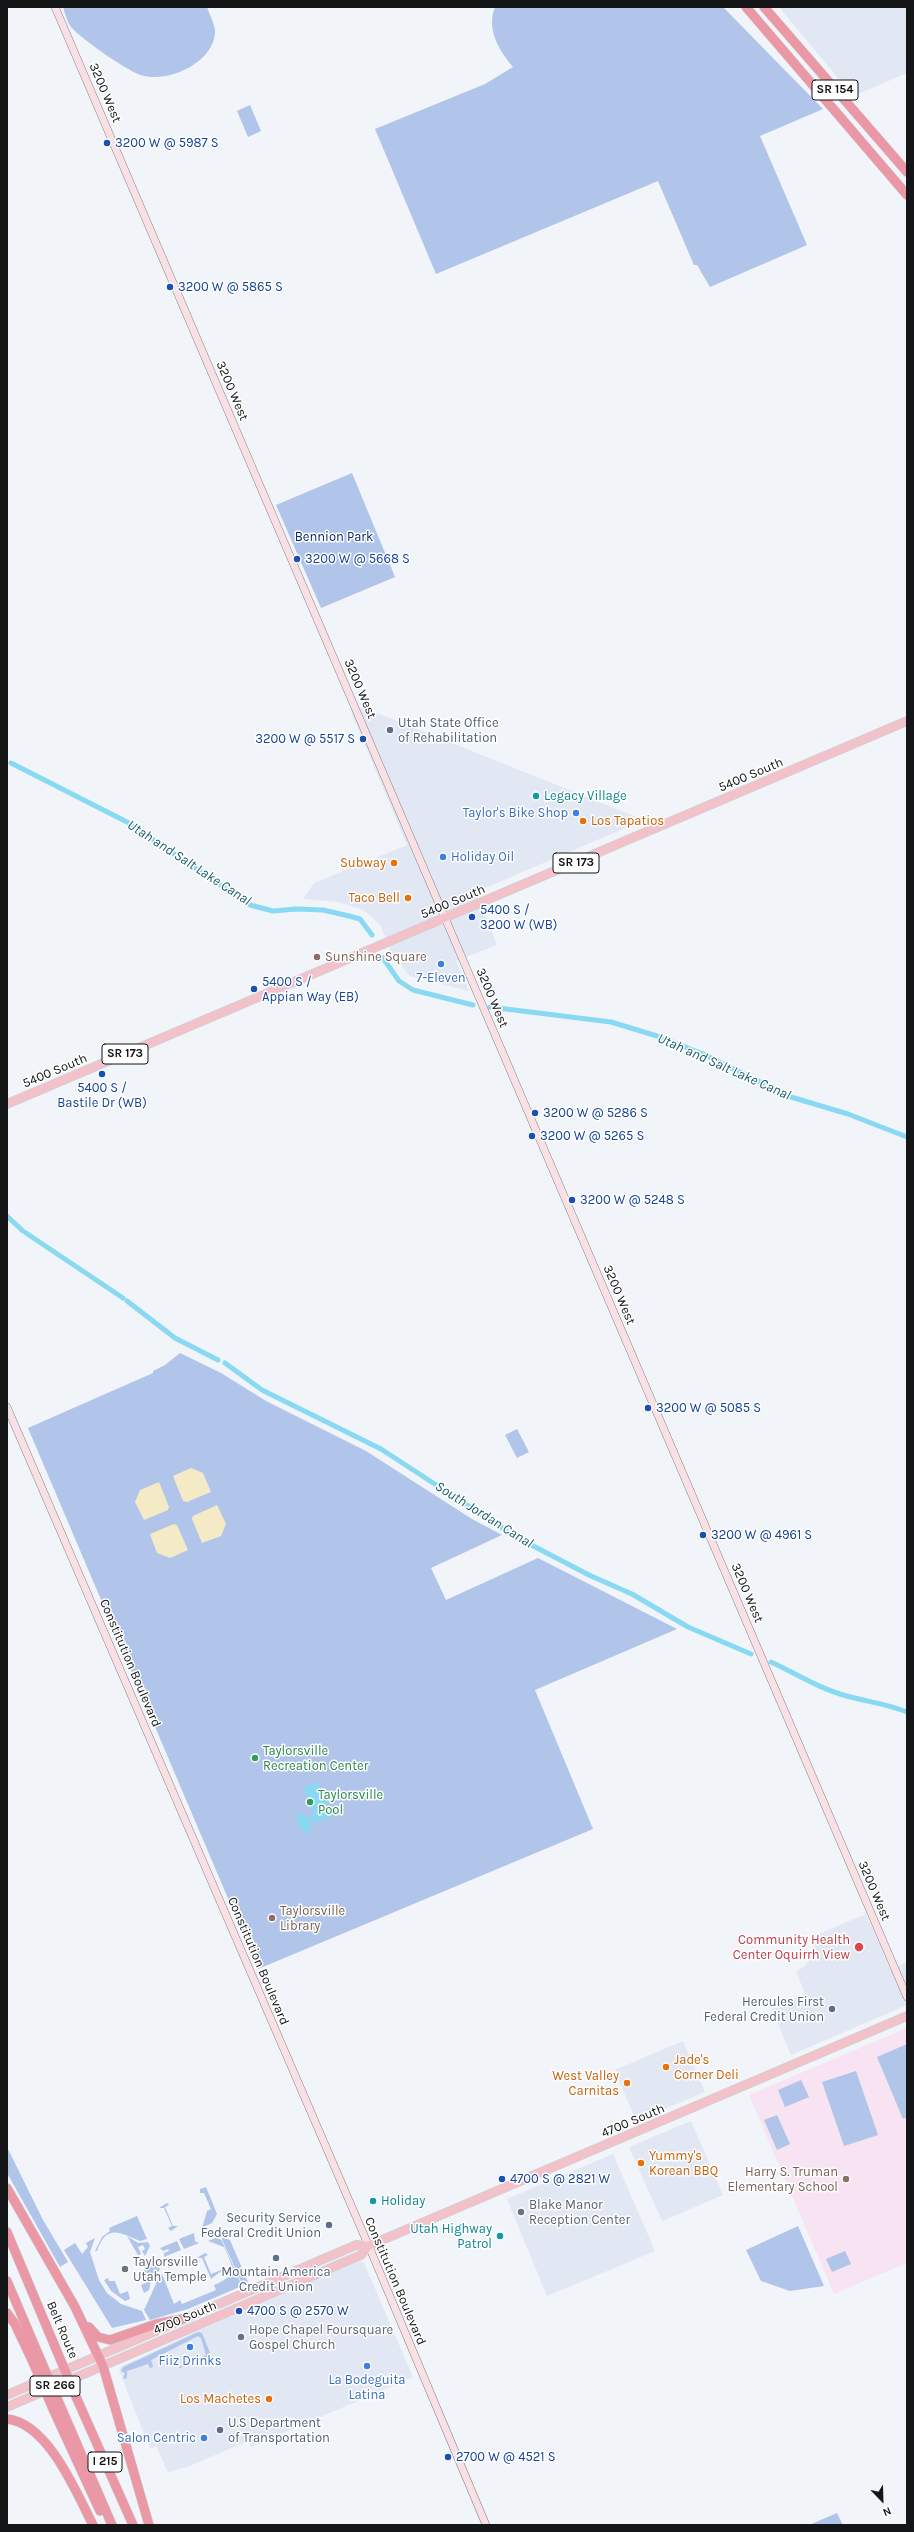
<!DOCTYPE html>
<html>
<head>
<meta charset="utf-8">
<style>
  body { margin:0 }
  #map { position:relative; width:914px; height:2532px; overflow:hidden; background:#f1f4f9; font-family:Karla,sans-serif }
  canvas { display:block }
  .frame { position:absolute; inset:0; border:8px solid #141516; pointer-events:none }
  .north { position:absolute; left:862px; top:2480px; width:40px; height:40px; -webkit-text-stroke:3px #fff; paint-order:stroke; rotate:157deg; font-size:11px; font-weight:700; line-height:16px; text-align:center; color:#141516 }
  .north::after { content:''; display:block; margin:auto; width:14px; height:18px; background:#141516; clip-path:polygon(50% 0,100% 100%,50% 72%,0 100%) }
</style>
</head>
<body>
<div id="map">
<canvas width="914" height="2532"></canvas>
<div class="frame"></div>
<div class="north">N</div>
</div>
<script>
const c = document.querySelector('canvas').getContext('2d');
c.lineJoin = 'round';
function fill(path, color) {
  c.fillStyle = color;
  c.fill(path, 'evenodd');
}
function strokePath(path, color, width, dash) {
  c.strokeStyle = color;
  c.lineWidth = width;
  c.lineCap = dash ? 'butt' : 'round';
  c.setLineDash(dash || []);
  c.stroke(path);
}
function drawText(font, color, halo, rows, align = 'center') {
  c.font = font + ' Karla,sans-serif';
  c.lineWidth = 3;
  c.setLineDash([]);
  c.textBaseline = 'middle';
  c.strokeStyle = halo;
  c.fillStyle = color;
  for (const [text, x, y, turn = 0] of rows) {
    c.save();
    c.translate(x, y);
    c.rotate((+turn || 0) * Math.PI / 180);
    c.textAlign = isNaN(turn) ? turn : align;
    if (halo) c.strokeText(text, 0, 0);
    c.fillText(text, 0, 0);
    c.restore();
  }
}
fill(new Path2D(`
  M779,7H907V73L853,96Z
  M362,707L644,820L476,892L497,945L456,961L469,991L410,976L392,954L381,926L370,915L361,909L338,902L303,899L314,883L407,845L351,712Z
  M866,1914L890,1969L907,1962V2005L791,2055L772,2009L805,1994L796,1971L805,1966L813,1955L816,1935Z
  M683,2041L705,2092L636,2121L615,2070Z
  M691,2121L723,2195L662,2221L629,2147Z
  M613,2154L655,2251L547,2296L507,2199Z
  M360,2261L364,2263L413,2377L251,2447L248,2441L187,2467L168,2472L156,2446L150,2449L119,2370L122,2366L193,2333Z`), '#e1e7f3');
fill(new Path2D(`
  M907,2028V2263L834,2294L749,2095Z`), '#f7e3f2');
fill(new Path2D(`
  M63,7H207C209,14 216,26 215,33C213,62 171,82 144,76C131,74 80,38 71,27C67,22 65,13 63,7Z
  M495,7H723L823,109L760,136L807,245L710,287L697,265H694L658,181L436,274L375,129L485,84L513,67C499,50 486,30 495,7Z
  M250,105L261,131L248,137L237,111Z
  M352,473L395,577L321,608L276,505Z
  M180,1353L221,1373L266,1401L366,1451L472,1519L502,1535L431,1568L446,1600L538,1558L677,1629L535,1690L593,1829L258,1969L28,1428L153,1373V1371L165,1365Z
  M517,1429L529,1452L517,1458L505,1435Z
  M907,2044V2117L903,2119L877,2057Z
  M856,2071L878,2135L844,2146L822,2082Z
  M801,2080L809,2097L785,2107L778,2090Z
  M777,2115L790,2144L777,2150L764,2120Z
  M7,2147L43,2220L68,2262L60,2267L7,2173Z
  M206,2187L217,2214L212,2223L202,2228L207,2211L211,2209L204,2193H200V2189Z
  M167,2203L169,2205L165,2207L173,2226H178L171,2231L168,2228L172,2226L164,2208H159Z
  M137,2216L147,2239L140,2241C121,2233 106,2223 97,2251H95L102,2237L110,2231L109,2228Z
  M798,2226L824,2286L790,2291L761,2281L746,2250Z
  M194,2233L195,2241L199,2243L184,2249L179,2239Z
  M127,2236L138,2243L148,2242L150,2246L145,2256L142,2251L145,2249L143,2245L138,2247L141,2254L138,2255Z
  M218,2237L222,2241L242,2286L188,2309L150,2320L144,2310L160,2275L162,2274L174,2304L180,2300L182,2304L216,2290L214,2285C239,2275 233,2268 224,2247L208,2241Z
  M221,2237L230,2240L248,2282L243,2286Z
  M95,2238L90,2252L99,2280L107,2293L121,2304L142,2311L146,2320L112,2328L64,2250L75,2243L82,2254L88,2247L86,2243Z
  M177,2241L181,2250L164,2257V2253L169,2251L168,2249L163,2251L160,2248Z
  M845,2251L851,2264L832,2272L826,2259Z
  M205,2253L208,2255L204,2257L211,2274L224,2269L211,2279L202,2258H197Z
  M148,2262L158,2266L160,2270L152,2277L149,2290L144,2293L141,2285L148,2282L143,2272Z
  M108,2278L109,2281H115L120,2294L128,2291L130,2299L125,2301L111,2291L104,2280Z
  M198,2332L202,2333L210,2353L208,2356L180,2368L178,2367L206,2355L201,2338L198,2336L151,2360L153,2367L150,2368L148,2364L127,2371V2378L123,2379L125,2373L121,2371L123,2367Z
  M837,2513L843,2525H809Z`), '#b0c5e9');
fill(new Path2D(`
  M191,1468L203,1473L211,1492L187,1502L183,1501L173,1476Z
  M159,1482L169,1507L168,1510L144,1520L135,1502L140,1490Z
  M217,1505L226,1524L221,1536L202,1543L192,1519L193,1516Z
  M174,1524L177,1525L188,1550L170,1558L157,1553L150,1534Z`), '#f4eac5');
fill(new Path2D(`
  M318,1782L331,1811L333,1810L335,1815L318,1822L314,1817L316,1823L312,1824L311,1818L308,1819L311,1826L309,1835L300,1828L297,1821L299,1812L307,1817L314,1814L303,1788Z`), '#89d9f3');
strokePath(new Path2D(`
  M11,763L127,822L250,905L273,911L296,909L323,910L349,916L360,919L372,935
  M383,958L399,981L413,990L473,1005
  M490,1007L611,1022L657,1036L703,1054L791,1097L848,1114L907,1137
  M7,1216L23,1231
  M26,1233L123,1298
  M127,1301L175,1338L218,1360
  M225,1363L262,1390L381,1449L516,1537L591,1576L632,1594L688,1627L751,1654
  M771,1662C797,1674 820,1689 847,1696C868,1702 887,1704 907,1712`), '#89d9f3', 5);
const secondary = new Path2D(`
  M55,7L907,1997
  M7,1407L373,2256L486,2525`);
const primary = new Path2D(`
  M7,1104L907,721
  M7,2395L356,2245L368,2246
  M7,2407L361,2255L368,2246L907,2016`);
const highway = new Path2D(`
  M746,7L907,195
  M764,7L907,172
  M7,2188L75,2307L103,2366L149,2525
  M7,2232L56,2349
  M7,2281L39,2356
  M7,2313L15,2324L32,2360
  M89,2327L98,2337L110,2340L156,2324L187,2318
  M77,2399L133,2525
  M60,2405L112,2525
  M53,2409L100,2511
  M7,2419C48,2423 76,2492 93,2525`);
strokePath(secondary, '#74767b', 8);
strokePath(primary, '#d0d0d0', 10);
strokePath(highway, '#d0d0d0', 10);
strokePath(secondary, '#f9e0e4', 7);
strokePath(primary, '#f3c1ca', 8);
strokePath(highway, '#eb98a6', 9);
const highwayBridge = new Path2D(`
  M56,2349L77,2399
  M39,2356L60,2405
  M32,2360L53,2409`);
strokePath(highwayBridge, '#d0d0d0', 10, []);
strokePath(highwayBridge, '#eb98a6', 9);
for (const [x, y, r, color] of [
  [107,143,4,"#1a4fb4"],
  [170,287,4,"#1a4fb4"],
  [297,559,4,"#1a4fb4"],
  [390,730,4,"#5c6f8a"],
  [363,739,4,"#1a4fb4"],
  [536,796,4,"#0f9aa8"],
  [576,813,4,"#3f7fe0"],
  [583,821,4,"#e8710a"],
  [443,857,4,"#3f7fe0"],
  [394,863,4,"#e8710a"],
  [408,898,4,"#e8710a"],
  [472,917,4,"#1a4fb4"],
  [317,957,4,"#8d6e63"],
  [441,964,4,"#3f7fe0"],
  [254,989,4,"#1a4fb4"],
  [102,1074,4,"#1a4fb4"],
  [535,1113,4,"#1a4fb4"],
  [532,1136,4,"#1a4fb4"],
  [572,1200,4,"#1a4fb4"],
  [648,1408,4,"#1a4fb4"],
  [703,1535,4,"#1a4fb4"],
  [255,1758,4,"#2e9e5b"],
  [310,1802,4,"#2e9e5b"],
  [272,1918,4,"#8d6e63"],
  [859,1947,5,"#e0444e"],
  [832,2009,4,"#5c6f8a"],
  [666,2067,4,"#e8710a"],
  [627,2083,4,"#e8710a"],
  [641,2163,4,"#e8710a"],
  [502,2179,4,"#1a4fb4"],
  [846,2179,4,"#8d6e63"],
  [373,2201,4,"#0f9aa8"],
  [521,2212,4,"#6b7280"],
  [329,2225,4,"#5c6f8a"],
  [500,2236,4,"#0f9aa8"],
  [276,2258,4,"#5c6f8a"],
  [125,2269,4,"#6b7280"],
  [239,2311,4,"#1a4fb4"],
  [241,2337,4,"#6b7280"],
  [190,2347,4,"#3f7fe0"],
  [367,2366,4,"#3f7fe0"],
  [269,2399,4,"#e8710a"],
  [220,2430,4,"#5c6f8a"],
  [204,2438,4,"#3f7fe0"],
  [448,2457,4,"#1a4fb4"]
]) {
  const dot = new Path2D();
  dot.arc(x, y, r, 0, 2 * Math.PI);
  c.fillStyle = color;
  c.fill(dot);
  strokePath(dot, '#fff', 1.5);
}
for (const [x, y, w] of [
  [835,90,46],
  [576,863,46],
  [125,1054,46],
  [55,2386,50],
  [105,2462,34]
]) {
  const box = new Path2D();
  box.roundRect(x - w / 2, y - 10, w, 20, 3);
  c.fillStyle = '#fff';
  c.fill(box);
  strokePath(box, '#141516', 1);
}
drawText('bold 12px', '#141516', null, [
  ["SR 154",835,90],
  ["SR 173",576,863],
  ["SR 173",125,1054],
  ["SR 266",55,2386],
  ["I 215",105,2462]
]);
drawText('13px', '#141516', '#fff', [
  ["3200 West",105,93,67],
  ["3200 West",232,391,67],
  ["3200 West",360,689,67],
  ["5400 South",751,775,-23],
  ["5400 South",453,902,-23],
  ["3200 West",492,998,67],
  ["5400 South",55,1071,-23],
  ["3200 West",619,1295,67],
  ["3200 West",747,1593,67],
  ["Constitution Boulevard",130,1663,67],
  ["3200 West",874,1891,67],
  ["Constitution Boulevard",258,1961,67],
  ["4700 South",633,2121,-23],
  ["Constitution Boulevard",395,2281,67],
  ["4700 South",185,2318,-23],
  ["Belt Route",62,2330,67]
]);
drawText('13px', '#164399', '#fff', [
  ["3200 W @ 5987 S",115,143],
  ["3200 W @ 5865 S",178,287],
  ["3200 W @ 5668 S",305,559],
  ["3200 W @ 5517 S",355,739,"right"],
  ["5400 S /",480,910],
  ["3200 W (WB)",480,925],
  ["5400 S /",262,982],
  ["Appian Way (EB)",262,997],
  ["5400 S /",102,1088,"center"],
  ["Bastile Dr (WB)",102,1103,"center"],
  ["3200 W @ 5286 S",543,1113],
  ["3200 W @ 5265 S",540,1136],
  ["3200 W @ 5248 S",580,1200],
  ["3200 W @ 5085 S",656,1408],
  ["3200 W @ 4961 S",711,1535],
  ["4700 S @ 2821 W",510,2179],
  ["4700 S @ 2570 W",247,2311],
  ["2700 W @ 4521 S",456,2457]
], 'left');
drawText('13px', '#062664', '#fff', [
  ["Bennion Park",334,537]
]);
drawText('13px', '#4e5e75', '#fff', [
  ["Utah State Office",398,723],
  ["of Rehabilitation",398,738],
  ["Hercules First",824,2002,"right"],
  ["Federal Credit Union",824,2017,"right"],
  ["Security Service",321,2218,"right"],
  ["Federal Credit Union",321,2233,"right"],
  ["Mountain America",276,2272,"center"],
  ["Credit Union",276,2287,"center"],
  ["U.S Department",228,2423],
  ["of Transportation",228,2438]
], 'left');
drawText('13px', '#0d838f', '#fff', [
  ["Legacy Village",544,796],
  ["Holiday",381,2201],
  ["Utah Highway",492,2229,"right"],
  ["Patrol",492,2244,"right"]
], 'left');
drawText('13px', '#366cbe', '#fff', [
  ["Taylor's Bike Shop",568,813,"right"],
  ["Holiday Oil",451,857,"left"],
  ["7-Eleven",441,978],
  ["Fiiz Drinks",190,2361],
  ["La Bodeguita",367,2380],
  ["Latina",367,2395],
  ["Salon Centric",196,2438,"right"]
]);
drawText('13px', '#c56008', '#fff', [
  ["Los Tapatios",591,821,"left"],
  ["Subway",386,863],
  ["Taco Bell",400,898],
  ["Jade's",674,2060,"left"],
  ["Corner Deli",674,2075,"left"],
  ["West Valley",619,2076],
  ["Carnitas",619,2091],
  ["Yummy's",649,2156,"left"],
  ["Korean BBQ",649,2171,"left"],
  ["Los Machetes",261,2399]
], 'right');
drawText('13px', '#785e54', '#fff', [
  ["Sunshine Square",325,957],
  ["Taylorsville",280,1911],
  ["Library",280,1926],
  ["Harry S. Truman",838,2172,"right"],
  ["Elementary School",838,2187,"right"]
], 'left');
drawText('13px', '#27864d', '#fff', [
  ["Taylorsville",263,1751],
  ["Recreation Center",263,1766],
  ["Taylorsville",318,1795],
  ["Pool",318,1810]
], 'left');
drawText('13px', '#be3a42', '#fff', [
  ["Community Health",850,1940],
  ["Center Oquirrh View",850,1955]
], 'right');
drawText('13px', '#5b616d', '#fff', [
  ["Blake Manor",529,2205],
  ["Reception Center",529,2220],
  ["Taylorsville",133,2262],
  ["Utah Temple",133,2277],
  ["Hope Chapel Foursquare",249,2330],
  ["Gospel Church",249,2345]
], 'left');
drawText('italic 14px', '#18596c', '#fff', [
  ["Utah and Salt Lake Canal",189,863,33],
  ["Utah and Salt Lake Canal",724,1067,24],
  ["South Jordan Canal",484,1515,32]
]);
</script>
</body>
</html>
